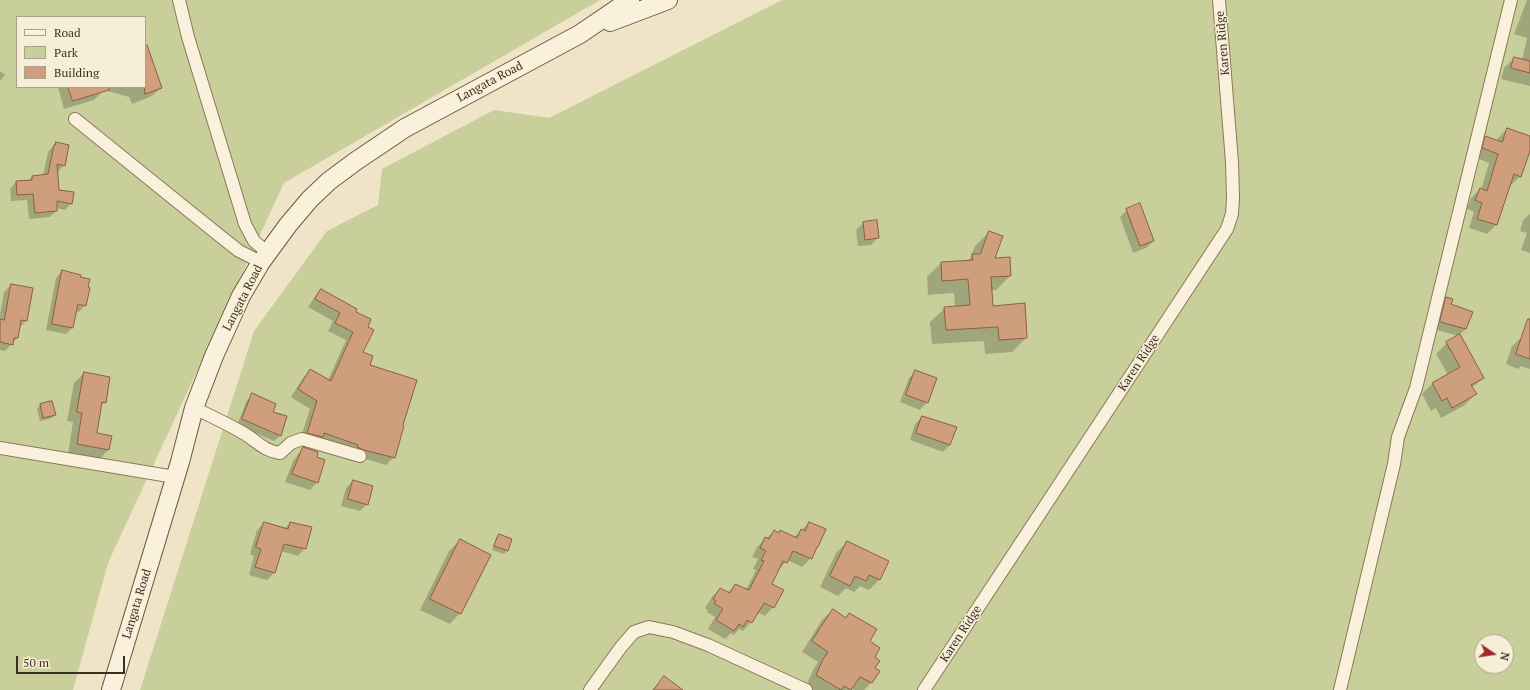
<!DOCTYPE html>
<html>
<head>
<meta charset="utf-8">
<style>
  body { margin:0 }
  #map { position:relative; width:1530px; height:690px; overflow:hidden; background:#f0e4c8; font-family:"PT Serif",serif }
  canvas { display:block }
  .legend { position:absolute; left:16px; top:16px; width:130px; height:72px; box-sizing:border-box; background:#f7eed8; border:1px solid #ada18e; margin:0; padding:5px 7px; list-style:none; font-size:12px; color:#3d2e20 }
  .legend li { display:flex; align-items:center; gap:8px; height:20px }
  .legend b { width:20px; border:1px solid #ada18e }
  .north { position:absolute; left:1474px; top:634px; width:40px; height:40px; box-sizing:border-box; background:#f7eed8; border:1px solid #ada18e; border-radius:50%; rotate:103deg; font-size:11px; font-weight:700; line-height:16px; text-align:center; color:#3d2e20 }
  .north::after { content:''; display:block; margin:auto; width:14px; height:18px; background:#9e2a2b; clip-path:polygon(50% 0,100% 100%,50% 72%,0 100%) }
  .scale { position:absolute; left:16px; top:656px; width:109px; height:18px; box-sizing:border-box; border:2px solid #3d2e20; border-top:0; padding-left:5px; font-size:12px; line-height:14px; white-space:nowrap; color:#3d2e20; -webkit-text-stroke:3px #f7eed8; paint-order:stroke }
</style>
</head>
<body>
<div id="map">
<canvas width="1530" height="690"></canvas>
<ul class="legend">
<li><b style="height:5px;background:#faf1dc"></b>Road</li>
<li><b style="height:11px;background:#c9cf9b"></b>Park</li>
<li><b style="height:11px;background:#cf9f7d"></b>Building</li>
</ul>
<div class="north">N</div>
<div class="scale">50 m</div>
</div>
<script>
const c = document.querySelector('canvas').getContext('2d');
c.lineJoin = 'round';
function fill(path, color) {
  c.fillStyle = color;
  c.fill(path, 'evenodd');
}
function strokePath(path, color, width, dash) {
  c.strokeStyle = color;
  c.lineWidth = width;
  c.lineCap = dash ? 'butt' : 'round';
  c.setLineDash(dash || []);
  c.stroke(path);
}
function drawText(font, color, halo, rows, align = 'center') {
  c.font = font + ' "PT Serif",serif';
  c.lineWidth = 3;
  c.setLineDash([]);
  c.textBaseline = 'middle';
  c.strokeStyle = halo;
  c.fillStyle = color;
  for (const [text, x, y, turn = 0] of rows) {
    c.save();
    c.translate(x, y);
    c.rotate((+turn || 0) * Math.PI / 180);
    c.textAlign = isNaN(turn) ? turn : align;
    if (halo) c.strokeText(text, 0, 0);
    c.fillText(text, 0, 0);
    c.restore();
  }
}
fill(new Path2D(`
  M0,0H600L284,183L108,563L73,690H0ZM17,17H145V87H17Z
  M782,0H1530V690H140L254,331L327,231L378,205L382,169L494,110L549,118ZM1482,642H1506V666H1482Z`), '#c9cf9b');
fill(new Path2D(`
  M1527,0H1530V86L1501,79L1504,68L1514,58L1522,60L1527,38L1514,34Z
  M145,63L161,88L152,96L132,104L129,97L104,90L94,100L64,109L58,87H145Z
  M0,71L5,75L0,81Z
  M1507,129L1530,137V147L1520,176L1511,185L1509,184L1496,225L1487,234L1469,228L1474,212L1467,209L1471,198L1480,189L1481,190L1489,163L1474,157L1477,146L1486,137L1497,142L1498,138Z
  M56,143L64,165L58,172L57,171L58,191L71,203L65,210L56,208V211L50,217L29,219L27,200L11,201L10,189L16,182L28,181L32,177L43,176L48,152Z
  M1127,210L1153,241L1146,248L1133,253L1120,217Z
  M1530,214V253L1521,250L1527,233L1520,231L1523,220Z
  M863,223L878,237L871,245L858,246L856,230Z
  M989,232L994,259L1010,276L996,290H991L992,307L1026,338L1012,352L985,354L984,341L932,344L930,322L945,308L955,307L954,293L928,295L927,277L941,263L967,261L970,258L975,246Z
  M62,271L85,305L79,312L76,311L72,328L66,334L46,330L56,278Z
  M11,285L26,321L19,328L17,338L5,351L0,350V314L4,292Z
  M321,290L354,312L366,327L362,353L368,366L394,457L386,465L300,440L310,409L291,397L303,378L310,370L328,380L346,340L328,331L333,321L308,307L314,298Z
  M1446,298L1466,329L1459,335L1483,378L1472,388L1475,394L1465,405L1441,418L1436,408L1431,411L1422,394L1433,383L1448,375L1436,354L1447,343L1459,336L1433,329L1439,306Z
  M1523,336L1530,338V369L1521,366L1518,369L1506,364L1512,346Z
  M916,371L927,402L920,410L900,402L909,378Z
  M84,373L105,402L101,406L96,434L108,450L99,460L68,454L73,422L67,421L74,383Z
  M253,395L272,412L285,417L280,436L274,441L237,425L247,400Z
  M52,402L55,414L52,418L40,421L37,409L40,405Z
  M922,417L950,445L943,452L910,440L915,424Z
  M303,448L315,458L317,482L310,490L285,482L293,461Z
  M353,481L367,504L360,511L341,506L346,488Z
  M264,523L284,529L290,523L305,548L298,556L281,551L274,573L267,580L249,575L254,556L250,554L257,530Z
  M809,523L818,547L814,550L811,558L802,567L787,560L778,571L771,584L773,607L765,616L757,612L751,622L743,631L739,629L734,635L731,633L725,639L708,629L715,617L707,612L708,610L705,608L712,597L720,589L727,593L736,585L746,590L756,570L753,569L758,559L752,557L757,547L774,531L778,533L780,531L794,537Z
  M499,535L507,551L504,554L492,550L496,538Z
  M460,540V613L450,624L420,610L449,551Z
  M847,542L879,580L869,590L860,586L854,592L846,588L838,596L820,587L836,553Z
  M833,610L845,618L849,614L869,642L874,658V669L878,672L871,683L864,690H855L851,688L849,690H814L806,686L813,670L818,662L802,652L822,620Z
  M664,678L681,690H652Z`), '#0003');
const building = new Path2D(`
  M145,45H147L162,88L145,94Z
  M1514,57L1530,61V73L1511,68Z
  M68,87H109V90L73,101Z
  M1507,128L1530,136V151L1521,177L1514,174L1497,225L1477,219L1482,203L1475,200L1480,188L1487,191L1498,154L1482,148L1485,136L1502,142Z
  M56,142L69,145L65,166L57,164L59,190L74,192L72,204L57,201V211L35,213L33,194L17,195L16,181L32,180V176L48,174L54,145H55Z
  M1140,203L1154,241L1140,246L1126,209Z
  M877,220L879,238L865,240L863,222Z
  M989,231L1003,236L995,258L1010,257L1011,276L991,277L993,306L1025,303L1027,338L999,340L998,327L946,330L944,307L970,305L968,279L942,281L941,262L973,260L972,254H980Z
  M62,270L81,275L80,277L90,279L88,287L90,288L86,306L78,304L73,328L52,324Z
  M11,284L33,288L27,321L21,320L18,338H14L13,345L0,342V319L4,320Z
  M321,289L357,309L356,312L371,319L368,327L374,330L363,352L373,356L370,365L417,380L403,425L404,426L395,458L364,450L357,447L358,445L324,433L323,437L307,433L317,401L298,389L310,369L331,381L353,332L335,323L340,313L315,299Z
  M1446,297L1453,299L1451,304L1473,312L1466,329L1440,322Z
  M1528,319H1530V359L1516,354Z
  M1460,334L1484,378L1471,385L1477,394L1452,408L1447,398L1442,401L1432,383L1460,367L1446,342Z
  M915,370L937,378L928,403L906,395Z
  M84,372L110,377L106,403L102,402L97,433L112,436L109,450L77,444L82,413L77,412Z
  M252,393L276,404L273,412L287,416L281,436L242,419Z
  M52,401L56,415L43,418L40,404Z
  M922,416L957,427L950,445L916,433Z
  M303,447L318,452L317,457L325,460L318,483L292,474Z
  M353,480L373,486L368,505L348,499Z
  M264,522L288,529L290,522L312,527L306,549L284,544L275,573L255,567L261,549L256,547Z
  M809,522L826,529L818,547H817L812,559L793,551L787,563L783,561L772,584L784,590L774,608L764,603L752,623L747,620L743,627L739,624L734,631L716,620L723,609L714,603L716,601L713,599L720,588L730,593L735,584L749,590L764,561L761,560L766,551L760,548L765,537L769,539L774,530L779,533L780,530L797,538L801,529L805,531Z
  M499,534L512,539L508,551L494,546Z
  M460,539L491,555L461,614L430,599Z
  M847,541L889,561L880,580L869,575L866,581L855,576L850,586L830,576Z
  M833,609L846,618L849,613L877,629L870,641L880,648L875,657L880,661L875,668L880,671L872,683L860,677L851,690L844,686L841,690L816,675L823,659L828,652L812,641Z
  M664,676L683,690H654Z`);
fill(building, '#cf9f7d');
strokePath(building, '#8d5f41', 1);
const street = new Path2D(`
  M179,0L188,37L245,224L254,241L268,253
  M75,119L220,236L239,251L261,262
  M194,408C211,416 228,424 245,434C258,442 264,451 280,453L291,443L302,439L360,456
  M0,448L175,477
  M590,690L621,647L634,632L649,627L673,632L708,645L806,690
  M924,690L1227,229L1232,214L1233,198L1232,162L1219,0
  M1340,690L1394,464L1398,437L1416,388L1511,0`);
const secondary = new Path2D(`
  M610,22L668,0
  M111,690L180,462L194,408L214,356L241,296L261,262L288,225L310,199L329,181L356,161L405,128L580,34L630,0`);
strokePath(street, '#8d765c', 14);
strokePath(secondary, '#6f573f', 20);
strokePath(street, '#faf1dc', 12);
strokePath(secondary, '#faf1dc', 18);
drawText('12px', '#3d2e20', '#f7eed8', [
  ["Karen Ridge",1223,43,-95],
  ["Langata Road",490,82,-28],
  ["Langata Road",243,298,-63],
  ["Karen Ridge",1139,363,-57],
  ["Langata Road",137,604,-73],
  ["Karen Ridge",961,634,-57]
]);
</script>
</body>
</html>
